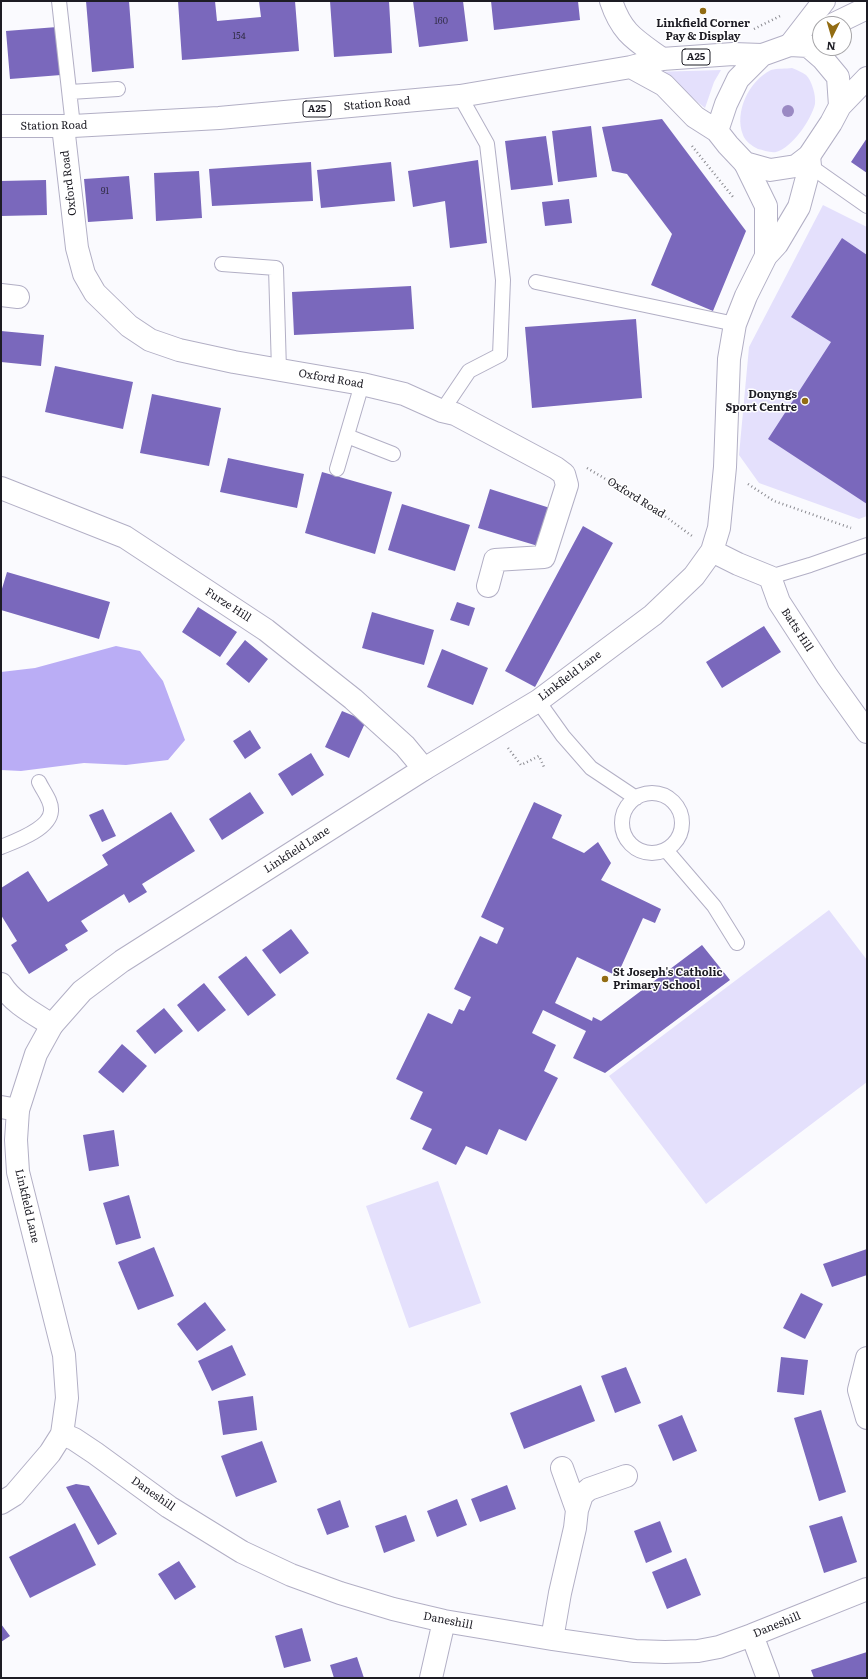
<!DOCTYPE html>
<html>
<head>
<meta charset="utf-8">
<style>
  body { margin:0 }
  #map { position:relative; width:868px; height:1679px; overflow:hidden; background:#fafafe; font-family:Literata,serif }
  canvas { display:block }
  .frame { position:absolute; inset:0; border:2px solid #1d1c24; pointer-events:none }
  .north { position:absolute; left:812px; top:16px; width:40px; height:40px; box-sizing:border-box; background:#fff; border:1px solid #a5a4a7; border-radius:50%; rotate:185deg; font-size:11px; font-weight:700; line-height:16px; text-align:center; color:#1d1c24 }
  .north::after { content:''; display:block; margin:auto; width:14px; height:18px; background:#926c13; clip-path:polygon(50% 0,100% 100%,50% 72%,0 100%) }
</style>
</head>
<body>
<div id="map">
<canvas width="868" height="1679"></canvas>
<div class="frame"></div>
<div class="north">N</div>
</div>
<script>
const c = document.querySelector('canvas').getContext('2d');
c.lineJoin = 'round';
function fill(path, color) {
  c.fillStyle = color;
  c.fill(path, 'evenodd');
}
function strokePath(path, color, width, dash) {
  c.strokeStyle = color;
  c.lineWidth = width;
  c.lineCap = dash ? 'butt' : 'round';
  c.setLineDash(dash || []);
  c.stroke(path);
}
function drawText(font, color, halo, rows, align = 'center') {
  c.font = font + ' Literata,serif';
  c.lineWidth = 3;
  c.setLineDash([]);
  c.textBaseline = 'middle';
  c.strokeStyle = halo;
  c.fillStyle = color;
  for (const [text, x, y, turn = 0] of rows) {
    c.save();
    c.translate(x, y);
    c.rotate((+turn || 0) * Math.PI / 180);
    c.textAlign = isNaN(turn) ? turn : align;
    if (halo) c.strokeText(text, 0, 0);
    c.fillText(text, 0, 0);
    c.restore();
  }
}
fill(new Path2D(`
  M792,68C797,70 802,72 806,75C812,81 816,95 815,104C811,120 792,148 776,152C770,153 763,150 758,149C752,146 745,141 743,135C734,112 749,81 771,70C777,68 786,69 792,68Z
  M721,70L714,82L705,108L676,85L653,72Z
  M823,205L867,227V516L859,519L759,483L739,455L749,347Z
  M829,910L867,960V1082L706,1204L609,1076Z
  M438,1181L481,1303L409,1328L366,1206Z`), '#e4e0fc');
fill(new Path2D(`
  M116,646L140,651L163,681L185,740L168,760L126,765L84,763L21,771L1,770V672L35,668Z`), '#baadf5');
fill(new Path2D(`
  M86,1H129L134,68L92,72Z
  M178,1H215L217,21L261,17L259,1H295L299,51L182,60Z
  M330,1H389L392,53L334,57Z
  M413,1H463L468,41L419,47Z
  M491,1H578L580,20L494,30Z
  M57,27L61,75L10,79L6,31Z
  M662,119L746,231L713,311L651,285L672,234L627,174L612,171L602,127Z
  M591,126L597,177L558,182L552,131Z
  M546,136L553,185L511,190L505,141Z
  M867,138V173L851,162Z
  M478,160L487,243L450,248L445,201L413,207L408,171Z
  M311,162L313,201L212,206L209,169Z
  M391,162L395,201L321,208L317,170Z
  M199,171L202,218L156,221L154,173Z
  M129,176L133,219L88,222L84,179Z
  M46,180L47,215L1,216V181Z
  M569,199L572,223L545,226L542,202Z
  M842,238L867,255V504L768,439L831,342L791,317Z
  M411,286L414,329L294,335L292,292Z
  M636,319L642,398L532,408L525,327Z
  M1,331L44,335L41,366L1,362Z
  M55,366L133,382L123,429L45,412Z
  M152,394L221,408L209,466L140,453Z
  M228,458L304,474L297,508L220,492Z
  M322,472L392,492L375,554L305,533Z
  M490,489L550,508L538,546L478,528Z
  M402,504L470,525L455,571L388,550Z
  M583,526L613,543L535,687L505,671Z
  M7,572L110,602L99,639L1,610V592Z
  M457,602L475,608L469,626L450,620Z
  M198,607L237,632L220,657L182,632Z
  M372,612L434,630L424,665L362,648Z
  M764,626L781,652L722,688L706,662Z
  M245,640L268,659L249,683L226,664Z
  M442,649L488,668L473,705L427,687Z
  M342,711L366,721L349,758L325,747Z
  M250,730L261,748L245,759L233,741Z
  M311,753L324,775L292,796L278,774Z
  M250,792L264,813L222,840L209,819Z
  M534,802L562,815L552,838L584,853L598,842L611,863L601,880L661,909L655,923L643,918L617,976L577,957L555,1003L592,1021L593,1017L601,1021L702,945L730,980L605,1073L573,1058L586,1031L543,1010L532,1033L556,1045L544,1071L558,1078L526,1141L499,1129L487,1155L466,1146L456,1165L422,1149L432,1129L410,1119L423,1092L396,1079L428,1013L452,1024L459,1009L464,1011L471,997L454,989L480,936L497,944L504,928L481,917Z
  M103,809L116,836L102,842L89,815Z
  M171,812L195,851L142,884L147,892L129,903L124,894L81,921L88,931L65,945L68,950L29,974L11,945L17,941L1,915V888L28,871L48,902L108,865L102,855Z
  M291,929L309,953L280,974L262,950Z
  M246,956L276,995L248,1016L218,977Z
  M204,983L226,1010L198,1032L177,1005Z
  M164,1008L183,1031L155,1054L136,1031Z
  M122,1044L147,1066L123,1093L98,1072Z
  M114,1130L119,1166L89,1171L83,1135Z
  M129,1195L141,1238L116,1245L103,1203Z
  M154,1247L174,1296L138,1310L118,1262Z
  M867,1249V1275L832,1287L823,1264Z
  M801,1293L823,1304L805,1339L783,1328Z
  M205,1302L226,1330L197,1351L177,1324Z
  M232,1345L246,1375L212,1391L198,1361Z
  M781,1357L808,1360L804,1395L777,1392Z
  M626,1367L641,1403L615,1413L601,1376Z
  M581,1385L595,1421L524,1449L510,1413Z
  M253,1396L257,1430L223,1435L218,1401Z
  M821,1410L846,1492L819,1501L794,1418Z
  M682,1415L697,1451L673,1461L658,1425Z
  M262,1441L277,1482L236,1497L221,1456Z
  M76,1484L89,1486L117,1534L98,1545L66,1487Z
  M507,1485L516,1509L480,1522L471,1499Z
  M457,1499L467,1525L437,1537L427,1511Z
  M340,1500L349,1527L327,1535L317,1509Z
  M406,1515L415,1541L384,1553L375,1526Z
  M842,1516L857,1562L824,1573L809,1526Z
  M660,1521L672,1552L646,1563L634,1531Z
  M75,1523L96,1565L30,1598L9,1557Z
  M686,1558L701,1595L667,1609L652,1572Z
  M179,1561L196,1587L175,1600L158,1574Z
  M1,1624L10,1636L1,1642Z
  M302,1628L311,1661L284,1668L275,1636Z
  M867,1652V1678H814L811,1670Z
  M357,1657L364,1678H334L330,1665Z`), '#7a68bc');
const service = new Path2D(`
  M59,1L73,126
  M70,92L118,89
  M810,166L867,206
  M222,264L276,268L279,370
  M536,282L735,324
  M442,411L469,371L500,355L503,280L487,144L460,96
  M347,436L393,454
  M337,469L362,384
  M770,577L810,565L867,545
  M538,701L563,736L591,768L636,798
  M622 823a30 30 0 1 1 60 0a30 30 0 1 1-60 0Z
  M1,847C16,841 50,829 51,811C52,801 43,791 39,782
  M666,850L714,906L737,943`);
const minor = new Path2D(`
  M611,1C622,34 636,40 662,59
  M790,45L824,1
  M63,126L77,248L84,274L95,293L129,326L150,340L179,350L234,362L362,384L404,394L442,411L455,414L556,468L564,474L567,485L544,557L495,560L488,586
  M1,295L18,297
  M1,488L125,537L266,630L353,699L405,746L424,769
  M1,984C13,1003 33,1013 52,1025
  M1,1107L18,1110
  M867,1358L859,1390L867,1418
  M62,1434L74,1439L95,1453L169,1507L242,1552L291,1575L340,1593L393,1609L444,1621L552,1639L635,1651L665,1652L698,1651L719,1647L752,1635L867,1589
  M577,1510L582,1495L589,1489L626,1476
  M752,1635L768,1678
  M552,1639L560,1593L575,1528L577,1510L562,1468
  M431,1678L444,1621`);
const tertiary = new Path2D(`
  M745,163L766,206V256
  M712,551L738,564L770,577L779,602L827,676L867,732
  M1,1503L14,1495L50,1453L62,1434L67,1398L64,1355L18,1172L16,1140L18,1110L36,1054L52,1025L82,991L122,961L424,769L538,701L653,615L694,576L712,551L719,528L725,467L729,359L735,324L746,296L766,256L777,244L799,207L810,166L809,156`);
const primary = new Path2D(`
  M834,24L867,8
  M840,106L867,78
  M1,126H73L219,118L460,96L631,67L662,59L733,54L762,55L790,45L808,46L823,59L838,77L840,106L831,123L809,156L796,166L770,170L745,163L728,145L717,131L695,117L664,85L631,67
  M717,131L726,104L738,79L762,55`);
strokePath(service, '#b2afc5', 16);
strokePath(minor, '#b2afc5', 24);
strokePath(tertiary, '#b2afc5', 24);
strokePath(primary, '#b2afc5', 24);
strokePath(new Path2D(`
  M754,29L782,15
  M692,146L733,197
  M587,468L651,506L692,536
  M748,484L774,501L851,528
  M508,748L521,765L539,756L544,767`), '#8a8a90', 2.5, [1, 3]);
strokePath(service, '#fff', 14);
strokePath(minor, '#fff', 22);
strokePath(tertiary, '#fff', 22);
strokePath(primary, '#fff', 22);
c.fillStyle = '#9a89c3';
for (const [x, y] of [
  [788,111]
]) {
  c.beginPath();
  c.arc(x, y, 6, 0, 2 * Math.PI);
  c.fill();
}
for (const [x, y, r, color] of [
  [703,11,4,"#926c13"],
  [805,401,4,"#926c13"],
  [605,979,4,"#926c13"]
]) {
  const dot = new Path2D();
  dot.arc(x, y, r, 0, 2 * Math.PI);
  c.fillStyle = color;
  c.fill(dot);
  strokePath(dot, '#fff', 1.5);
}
drawText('9px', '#342f4a', null, [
  ["160",441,21],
  ["154",239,36],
  ["91",105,191]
]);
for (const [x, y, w] of [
  [696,57,28],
  [317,109,28]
]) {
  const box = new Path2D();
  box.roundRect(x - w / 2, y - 8, w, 16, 3);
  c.fillStyle = '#fff';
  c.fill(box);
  strokePath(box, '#1d1c24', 1);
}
drawText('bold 10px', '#1d1c24', null, [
  ["A25",696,57],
  ["A25",317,109]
]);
drawText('bold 11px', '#1d1c24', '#fff', [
  ["Linkfield Corner",703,24],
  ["Pay & Display",703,37],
  ["Donyngs",797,395,"right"],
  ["Sport Centre",797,408,"right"],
  ["St Joseph's Catholic",613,973,"left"],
  ["Primary School",613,986,"left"]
]);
drawText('11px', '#1d1c24', '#fff', [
  ["Station Road",377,104,-5],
  ["Station Road",54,126,-1],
  ["Oxford Road",69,183,-97],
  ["Oxford Road",331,379,10],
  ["Oxford Road",636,498,32],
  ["Furze Hill",228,605,33],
  ["Batts Hill",797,630,57],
  ["Linkfield Lane",570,676,-37],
  ["Linkfield Lane",297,850,-33],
  ["Linkfield Lane",27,1206,77],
  ["Daneshill",153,1494,35],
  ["Daneshill",448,1621,11],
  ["Daneshill",777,1625,-22]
]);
</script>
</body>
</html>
